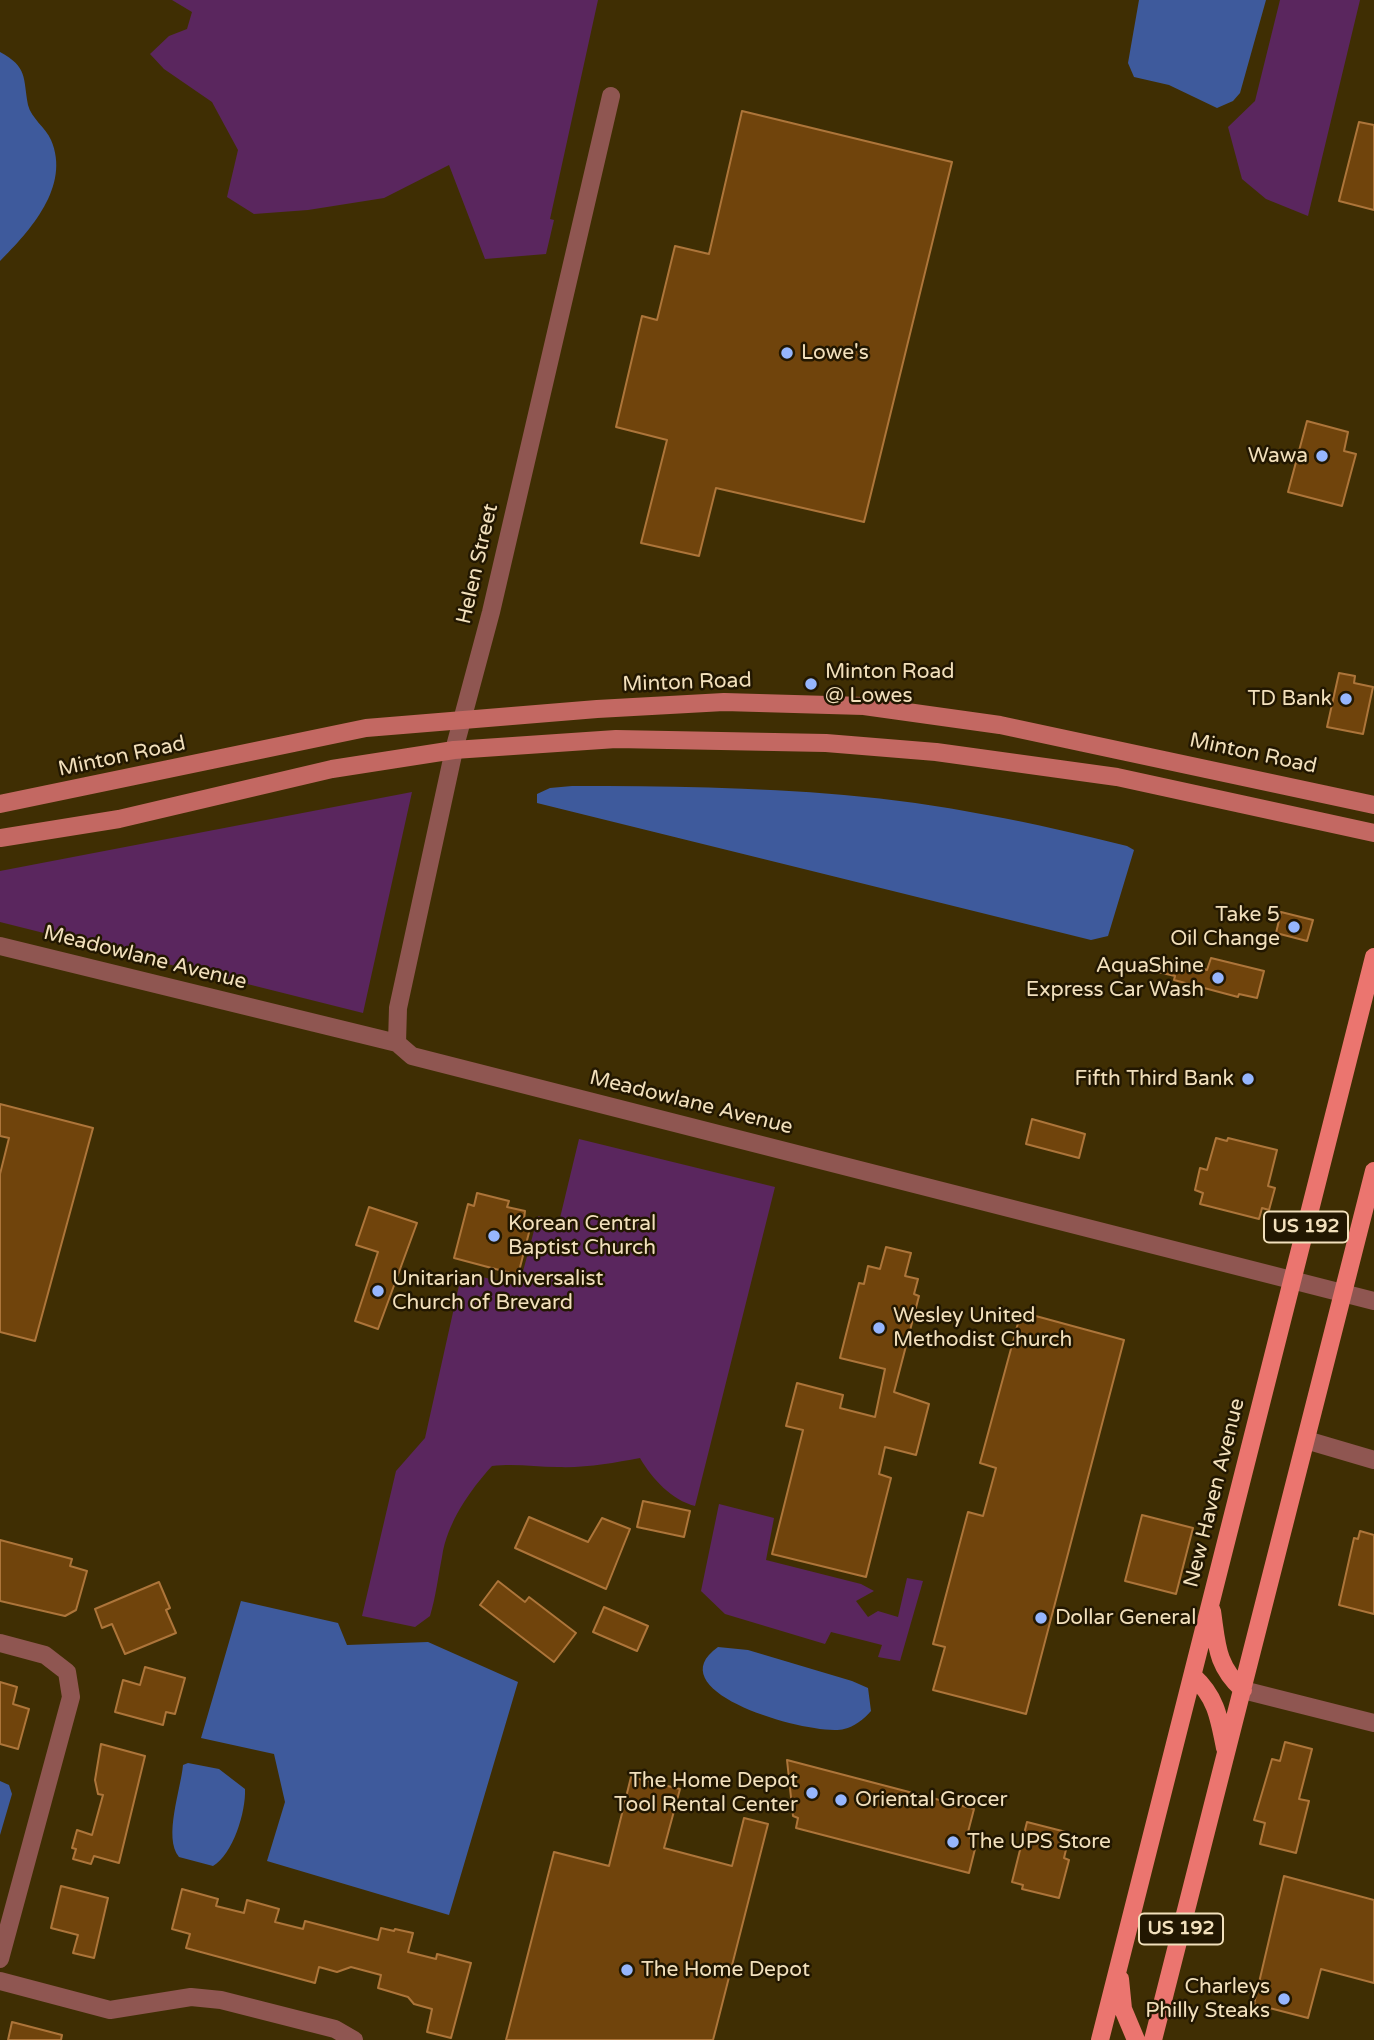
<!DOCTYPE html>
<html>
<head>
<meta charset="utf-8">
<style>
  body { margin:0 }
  canvas { display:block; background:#3f2e03 }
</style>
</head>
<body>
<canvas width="1374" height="2040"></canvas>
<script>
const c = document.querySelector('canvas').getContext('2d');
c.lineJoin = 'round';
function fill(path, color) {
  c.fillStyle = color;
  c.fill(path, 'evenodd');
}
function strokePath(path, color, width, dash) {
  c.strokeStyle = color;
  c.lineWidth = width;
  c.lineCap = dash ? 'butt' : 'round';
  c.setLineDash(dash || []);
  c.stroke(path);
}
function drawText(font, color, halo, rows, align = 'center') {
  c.font = font + ' "Varela Round",sans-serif';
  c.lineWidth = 5;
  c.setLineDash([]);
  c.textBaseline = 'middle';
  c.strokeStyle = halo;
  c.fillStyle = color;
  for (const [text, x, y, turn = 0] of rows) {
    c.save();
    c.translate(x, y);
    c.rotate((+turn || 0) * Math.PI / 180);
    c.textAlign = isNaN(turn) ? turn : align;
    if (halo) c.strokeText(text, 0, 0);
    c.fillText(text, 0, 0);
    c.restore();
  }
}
fill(new Path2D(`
  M172,0H598L550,219L554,220L546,254L485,259L449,165L384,198L308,210L254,214L227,197L238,150L212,102L164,69L150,54L169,36L187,29L192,12Z
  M1280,0H1360L1308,216L1266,199L1242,179L1228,127L1255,101Z
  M412,792L363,1013L0,922V871Z
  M579,1139L775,1187L695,1506C672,1500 652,1479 640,1458C613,1463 586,1468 558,1467C535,1467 515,1463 492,1466C470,1490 447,1523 442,1557C438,1577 436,1596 430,1616L415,1627L362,1616L396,1471L425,1438L462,1272L519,1286L538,1216L559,1222Z
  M719,1504L774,1518L766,1560L861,1584L874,1591L856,1601L868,1617L878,1611L898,1617L907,1578L923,1581L900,1661L878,1657L882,1645L831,1632L825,1644L725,1614L701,1591Z`), '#5a265e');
fill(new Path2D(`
  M1139,0H1266L1240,93L1233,101L1217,108L1169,85L1134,77L1128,63Z
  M0,52C28,67 23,78 28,105C31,118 46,128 51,140C71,186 30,231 0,261Z
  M572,786C663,786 754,787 844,795C939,803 1035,823 1127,846L1134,850L1108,936L1091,940L537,803V794L550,788Z
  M241,1601L338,1623L347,1645L428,1642L518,1682L449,1915L267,1861L285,1802L274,1754L201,1738Z
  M718,1647L748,1650L852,1681L868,1688L871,1711C864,1719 854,1727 844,1729C815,1737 653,1693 718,1647Z
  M188,1763L219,1769L245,1789C246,1812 233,1854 213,1866L179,1857C163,1838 181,1789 183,1765Z
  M0,1781L9,1785L12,1794L0,1835Z`), '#3e5a9c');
const building = new Path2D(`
  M742,111L952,162L864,522L716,488L699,556L641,543L667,440L616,427L642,316L657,320L675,246L709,254Z
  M1359,122L1374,125V210L1339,201Z
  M1307,421L1348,432L1344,451L1356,454L1342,506L1288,492Z
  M1339,673L1355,676L1354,683L1373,687L1363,734L1327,727Z
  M1281,912L1313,920L1307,941L1276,933Z
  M1162,958L1207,970L1211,958L1264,971L1257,998L1239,994L1238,997L1174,980L1175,976L1158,972Z
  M0,1104L93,1128L35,1341L0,1332V1174L9,1138L0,1136Z
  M1032,1119L1085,1134L1079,1158L1026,1144Z
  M1216,1138L1227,1141L1228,1138L1277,1150L1268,1186L1275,1188L1269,1210L1262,1208L1259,1219L1200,1204L1203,1193L1195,1190L1200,1168L1207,1170Z
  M477,1193L509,1201L507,1207L525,1211L524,1219L532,1221L518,1275L454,1258L468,1204L474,1206Z
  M369,1207L417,1223L378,1329L355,1321L378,1252L356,1245Z
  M886,1247L911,1253L905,1276L918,1279L914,1294L919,1296L894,1392L929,1404L916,1455L885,1447L879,1474L891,1478L866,1577L772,1554L803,1430L786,1426L797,1383L843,1395L840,1408L875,1417L885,1369L840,1358L859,1283L864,1284L868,1266L880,1269Z
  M1021,1312L1124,1340L1026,1714L933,1690L945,1647L933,1644L968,1512L983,1516L996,1468L980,1463Z
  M643,1501L690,1511L684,1537L637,1527Z
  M1142,1515L1193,1528L1176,1594L1125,1581Z
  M529,1517L588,1542L602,1518L630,1529L606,1589L515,1548Z
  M1360,1531L1374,1535V1614L1339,1605L1354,1538L1358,1539Z
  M0,1540L72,1559L70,1566L87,1571L76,1610L65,1616L0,1601Z
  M498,1581L525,1602L529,1597L576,1633L554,1662L480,1605Z
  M159,1582L170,1608L166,1610L176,1633L125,1654L112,1624L102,1628L95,1609Z
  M604,1607L648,1626L637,1651L593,1632Z
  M145,1667L185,1678L175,1714L166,1712L163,1725L115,1712L123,1680L140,1685Z
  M0,1682L17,1687L13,1704L29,1709L18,1749L0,1744Z
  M1285,1742L1312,1749L1299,1799L1309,1801L1296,1853L1260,1844L1265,1823L1254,1820L1272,1759L1280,1761Z
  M101,1744L145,1756L119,1863L94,1856L91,1864L73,1859L76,1849L72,1848L77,1830L92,1835L103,1795L98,1794L95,1780Z
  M787,1760L974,1809L968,1832L975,1849L969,1873L796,1828L798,1818L793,1816Z
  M631,1777L680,1789L664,1848L732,1866L744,1818L768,1824L713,2040H506L554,1852L609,1866Z
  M1027,1822L1070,1833L1064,1858L1069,1860L1059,1898L1022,1889L1023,1885L1012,1882Z
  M1284,1876L1374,1900V1983L1321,1969L1308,2018L1254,2004Z
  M61,1886L108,1898L94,1958L73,1953L78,1935L51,1928Z
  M182,1889L218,1899L216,1906L244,1913L247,1900L279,1909L275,1922L303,1929L305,1921L378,1940L381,1928L394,1931L395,1929L413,1933L408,1952L436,1959L437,1954L471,1963L451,2038L427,2032L432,2009L414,2004L408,1997L378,1988L381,1975L351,1967L337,1972L319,1967L315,1983L186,1948L190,1934L172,1929Z
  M12,2022L62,2035L61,2040H8Z`);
fill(building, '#70440c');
strokePath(building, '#ad753a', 2);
strokePath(new Path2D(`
  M0,946L397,1043L412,1056L1374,1301
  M397,1043L398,1008L454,750L491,612L611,96
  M1306,1440L1374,1460
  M0,1643L45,1655L67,1672L71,1697L0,1959
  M1243,1690L1374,1723
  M0,1981L110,2010L191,1997L221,2000L335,2029L354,2040`), '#8f5651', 18);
strokePath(new Path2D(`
  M0,804L366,728L597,709L724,702L864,706L1000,725L1374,805
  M0,838L119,819L332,769L454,750L616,739L826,743L936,752L1117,777L1374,833`), '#c36862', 18);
strokePath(new Path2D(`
  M1212,1611C1217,1645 1216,1665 1243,1690
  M1193,1676C1216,1697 1219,1717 1225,1748
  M1120,1979L1123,2009L1136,2040
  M1100,2040L1374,957
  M1153,2040L1374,1171`), '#eb756f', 18);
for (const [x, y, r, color] of [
  [787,353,7,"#96b6fd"],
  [1322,456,7,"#96b6fd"],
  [811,684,7,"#96b6fd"],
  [1346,699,7,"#96b6fd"],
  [1294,927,7,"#96b6fd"],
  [1218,978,7,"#96b6fd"],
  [1248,1079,7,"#96b6fd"],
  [494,1236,7,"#96b6fd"],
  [378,1291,7,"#96b6fd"],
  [879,1328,7,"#96b6fd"],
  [1041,1618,7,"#96b6fd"],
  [812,1793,7,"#96b6fd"],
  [841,1800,7,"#96b6fd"],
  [953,1842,7,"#96b6fd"],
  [627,1970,7,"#96b6fd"],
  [1284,1999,7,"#96b6fd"]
]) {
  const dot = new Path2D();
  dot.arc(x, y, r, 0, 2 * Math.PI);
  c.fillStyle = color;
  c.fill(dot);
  strokePath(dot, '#221701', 2.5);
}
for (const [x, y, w] of [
  [1306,1227,84],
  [1181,1929,84]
]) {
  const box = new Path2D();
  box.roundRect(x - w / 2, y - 15.5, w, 31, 5);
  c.fillStyle = '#221701';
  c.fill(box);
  strokePath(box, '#f2e0bc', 2);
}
drawText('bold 19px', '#f2e0bc', null, [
  ["US 192",1306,1227],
  ["US 192",1181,1929]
]);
drawText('21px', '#f2e0bc', '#221701', [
  ["Lowe's",801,353],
  ["Wawa",1308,456,"right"],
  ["Minton Road",825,672],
  ["@ Lowes",825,696],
  ["TD Bank",1332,699,"right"],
  ["Take 5",1280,915,"right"],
  ["Oil Change",1280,939,"right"],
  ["AquaShine",1204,966,"right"],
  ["Express Car Wash",1204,990,"right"],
  ["Fifth Third Bank",1234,1079,"right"],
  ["Korean Central",508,1224],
  ["Baptist Church",508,1248],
  ["Unitarian Universalist",392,1279],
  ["Church of Brevard",392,1303],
  ["Wesley United",893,1316],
  ["Methodist Church",893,1340],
  ["Dollar General",1055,1618],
  ["The Home Depot",798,1781,"right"],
  ["Tool Rental Center",798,1805,"right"],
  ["Oriental Grocer",855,1800],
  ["The UPS Store",967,1842],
  ["The Home Depot",641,1970],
  ["Charleys",1270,1987,"right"],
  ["Philly Steaks",1270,2011,"right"]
], 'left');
drawText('21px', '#f2e0bc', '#221701', [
  ["Helen Street",478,564,-77],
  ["Minton Road",687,683,-2],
  ["Minton Road",1253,754,12],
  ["Minton Road",122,757,-12],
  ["Meadowlane Avenue",145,958,14],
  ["Meadowlane Avenue",691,1103,14],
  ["New Haven Avenue",1215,1493,-76]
]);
</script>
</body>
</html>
